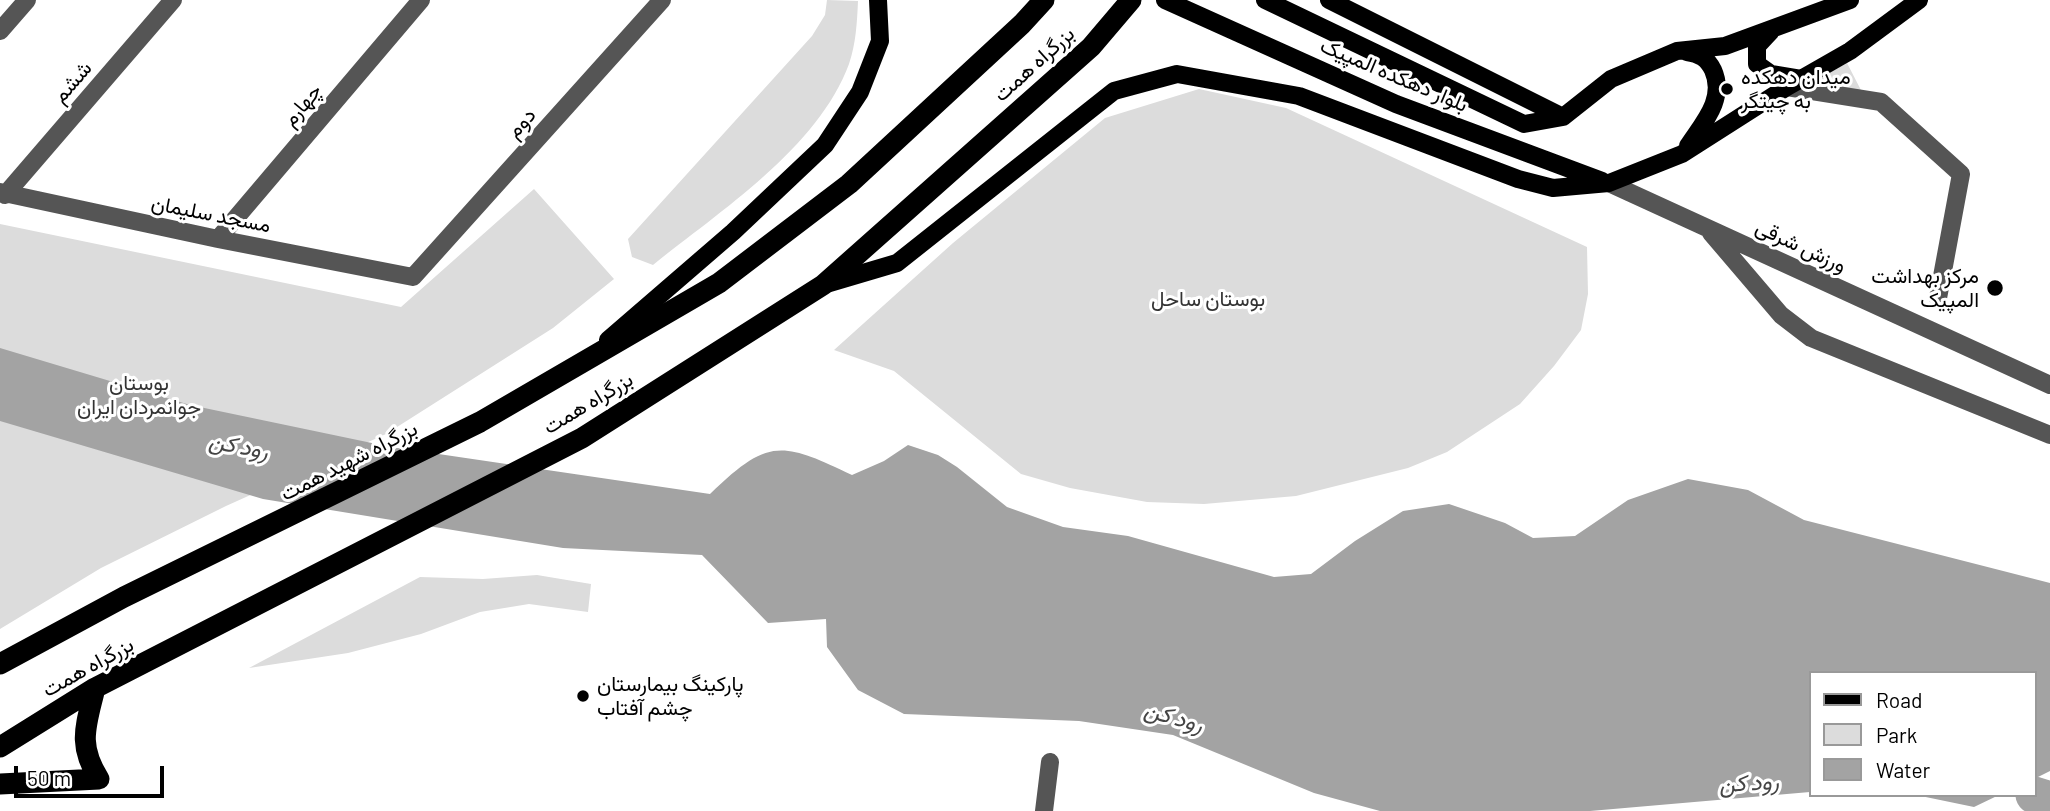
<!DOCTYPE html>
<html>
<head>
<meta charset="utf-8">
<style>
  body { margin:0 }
  #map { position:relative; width:2050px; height:811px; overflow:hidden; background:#fff; font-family:Barlow,sans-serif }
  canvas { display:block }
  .legend { position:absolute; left:1809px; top:671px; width:228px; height:126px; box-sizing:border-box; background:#fff; border:2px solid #999; margin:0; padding:9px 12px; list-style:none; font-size:21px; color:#000 }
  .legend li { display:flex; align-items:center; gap:14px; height:35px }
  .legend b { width:35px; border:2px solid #999 }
  .scale { position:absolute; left:14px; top:766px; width:150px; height:32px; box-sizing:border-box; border:4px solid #000; border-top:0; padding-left:9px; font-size:21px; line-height:24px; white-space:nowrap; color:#000; -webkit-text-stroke:5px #fff; paint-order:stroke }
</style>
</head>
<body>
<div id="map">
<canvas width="2050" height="811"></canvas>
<ul class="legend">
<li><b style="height:9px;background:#000"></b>Road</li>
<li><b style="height:19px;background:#dcdcdc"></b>Park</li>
<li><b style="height:19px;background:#a3a3a3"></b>Water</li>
</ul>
<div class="scale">50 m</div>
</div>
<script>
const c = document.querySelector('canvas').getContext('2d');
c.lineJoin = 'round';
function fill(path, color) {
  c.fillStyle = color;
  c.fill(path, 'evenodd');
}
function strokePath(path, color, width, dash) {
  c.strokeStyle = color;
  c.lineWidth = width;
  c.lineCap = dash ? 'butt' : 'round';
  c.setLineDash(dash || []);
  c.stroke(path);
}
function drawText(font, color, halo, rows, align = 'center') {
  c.font = font + ' Barlow,Vazirmatn,sans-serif';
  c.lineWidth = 6;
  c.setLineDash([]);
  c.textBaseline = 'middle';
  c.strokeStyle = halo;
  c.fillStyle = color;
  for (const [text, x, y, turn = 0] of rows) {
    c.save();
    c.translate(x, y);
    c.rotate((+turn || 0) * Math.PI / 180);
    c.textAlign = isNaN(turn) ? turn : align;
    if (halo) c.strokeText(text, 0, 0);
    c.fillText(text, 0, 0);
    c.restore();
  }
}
fill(new Path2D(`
  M827,0L858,1C857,23 856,43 849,64C818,148 720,211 653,265L632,257L628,239L812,36L825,15Z
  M1847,63L1864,96L1809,84Z
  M1199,89L1286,108L1587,247L1588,294L1581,330L1554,366L1520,404L1447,452L1408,468L1296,496L1204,504L1147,502L1070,488L1021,474L894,371L834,350L953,243L1105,118Z
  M534,189L614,279L553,328L386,434L226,506L101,568L0,629V224L401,307Z
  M537,575L591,584L588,612L529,604L480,612L421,634L348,653L249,668L420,577L483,579Z`), '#dcdcdc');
fill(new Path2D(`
  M0,348L190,405L391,447L710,494C768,438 781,441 852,475L884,461L908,445L938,455L957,467L1007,507L1063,527L1128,536L1274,577L1311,574L1355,541L1403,511L1449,504L1505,523L1533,538L1575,536L1628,500L1688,479L1748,490L1804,520L2050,583V771L2034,779V673H1810V792L1590,811H1380L1314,793L1173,735L1079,721L904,714L858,690L827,647L826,619L768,623L702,555L563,548L263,499L0,421Z
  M1916,795H1999L1974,807Z`), '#a3a3a3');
strokePath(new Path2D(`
  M2034,795L2050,800`), '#a3a3a3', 37);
strokePath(new Path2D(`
  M0,31L27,0
  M1787,87L1881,102L1961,174L1938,298
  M1609,183L2050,385
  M0,192L218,239L413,277L662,0
  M5,195L173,0
  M1711,233L1781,315L1811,338L2050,435
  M218,239L421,0
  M1044,811L1050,762`), '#555', 18);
strokePath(new Path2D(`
  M1165,0L1396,104L1602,181
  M1265,0L1524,124L1563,117L1611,79L1677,51L1725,46L1850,0
  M1329,0L1563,117
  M1771,31L1757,46V64L1771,74L1801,79
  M1687,52C1700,54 1707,58 1713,70C1726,99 1703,123 1688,146
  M826,284L897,263L1114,91L1177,74L1299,96L1518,179L1553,188L1609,183L1682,154L1787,87L1850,51L1919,0
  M608,340L733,232L825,145L860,92L880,41L878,0`), '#000', 18);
strokePath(new Path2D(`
  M0,664L124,597L480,422L719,283L849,184L1022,24L1044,0
  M0,747L95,688L582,438L823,285L1091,47L1131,0
  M0,784L99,779C77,744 86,726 95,688`), '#000', 21);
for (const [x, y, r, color] of [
  [1727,89,7,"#000"],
  [1995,288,9,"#000"],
  [583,696,7,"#000"]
]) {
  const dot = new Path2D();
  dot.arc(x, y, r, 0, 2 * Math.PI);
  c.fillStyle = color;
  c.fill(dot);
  strokePath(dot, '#fff', 2.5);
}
drawText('21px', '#000', '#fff', [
  ["بزرگراه همت",1034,64,-42],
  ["بلوار دهکده المپیک",1394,75,23],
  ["ششم",72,82,-49],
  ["چهارم",302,105,-50],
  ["دوم",521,123,-48],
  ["مسجد سلیمان",211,214,11],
  ["ورزش شرقی",1801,246,25],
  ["بزرگراه همت",588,403,-31],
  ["بزرگراه شهید همت",349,461,-27],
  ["بزرگراه همت",88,667,-29]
]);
drawText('21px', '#000', '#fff', [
  ["میدان دهکده",1741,77],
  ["به چیتگر",1741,101],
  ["مرکز بهداشت",1979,276,"right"],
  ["المپیک",1979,300,"right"],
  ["پاركينگ بيمارستان",597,684],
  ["چشم آفتاب",597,708]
], 'left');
drawText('21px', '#333', '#fff', [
  ["بوستان ساحل",1208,299],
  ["بوستان",139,383],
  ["جوانمردان ایران",139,407]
]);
drawText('italic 23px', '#444', '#fff', [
  ["رود کن",239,446,11],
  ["رود کن",1174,717,16],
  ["رود کن",1749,783,-3]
]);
</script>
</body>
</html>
